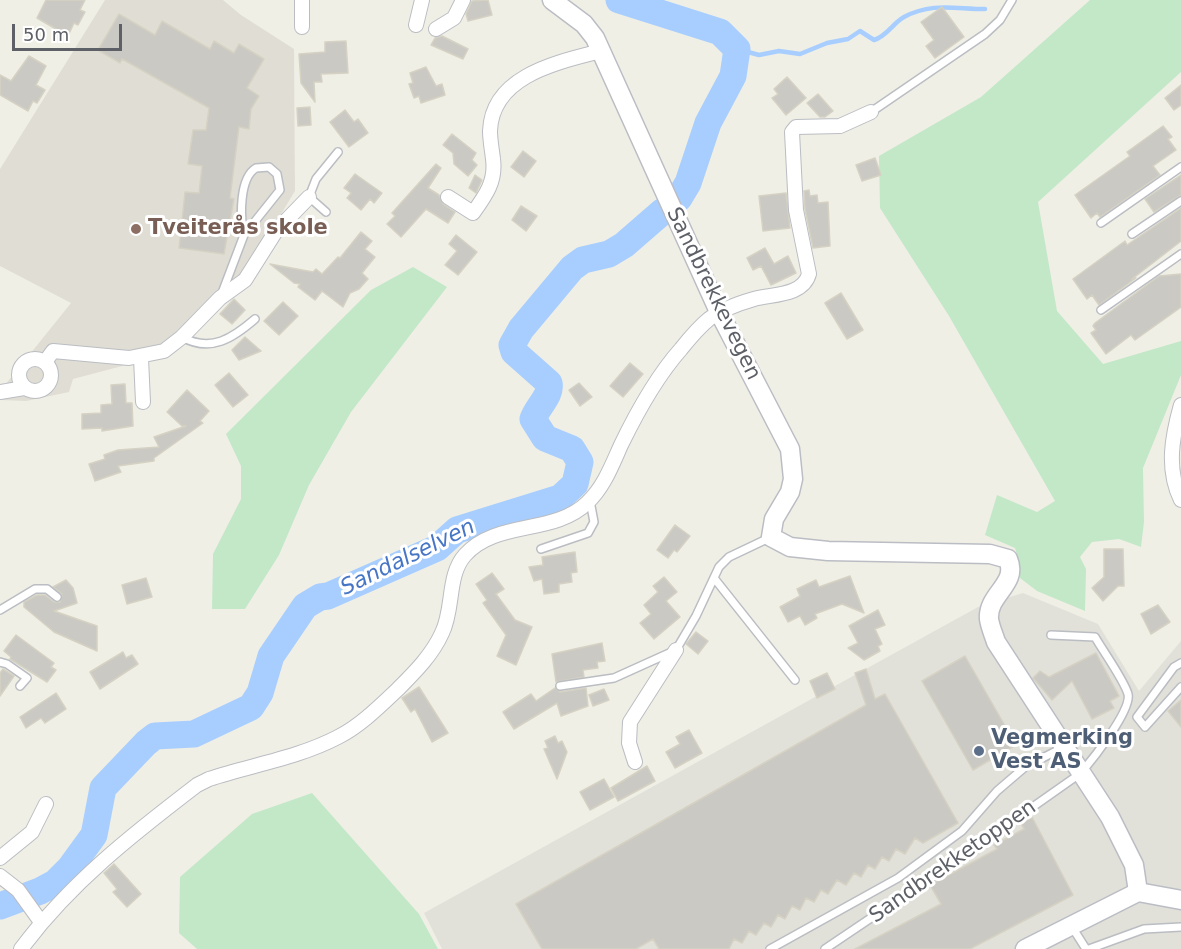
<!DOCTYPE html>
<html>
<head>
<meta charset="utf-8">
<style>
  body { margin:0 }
  #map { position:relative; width:1181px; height:949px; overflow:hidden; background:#f0efe6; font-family:"DejaVu Sans",sans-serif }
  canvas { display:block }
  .scale { position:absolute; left:12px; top:24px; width:110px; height:27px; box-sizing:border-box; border:3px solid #5d6067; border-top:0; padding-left:8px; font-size:18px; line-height:21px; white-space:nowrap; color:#5d6067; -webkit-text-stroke:4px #fff; paint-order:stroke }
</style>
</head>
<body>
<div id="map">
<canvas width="1181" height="949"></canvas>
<div class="scale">50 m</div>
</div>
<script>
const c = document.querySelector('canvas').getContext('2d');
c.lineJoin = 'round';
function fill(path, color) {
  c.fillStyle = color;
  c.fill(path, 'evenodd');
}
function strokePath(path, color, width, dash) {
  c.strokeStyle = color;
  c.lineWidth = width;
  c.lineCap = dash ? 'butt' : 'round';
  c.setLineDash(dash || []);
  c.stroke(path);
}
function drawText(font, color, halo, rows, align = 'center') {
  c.font = font + ' "DejaVu Sans",sans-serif';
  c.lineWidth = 6;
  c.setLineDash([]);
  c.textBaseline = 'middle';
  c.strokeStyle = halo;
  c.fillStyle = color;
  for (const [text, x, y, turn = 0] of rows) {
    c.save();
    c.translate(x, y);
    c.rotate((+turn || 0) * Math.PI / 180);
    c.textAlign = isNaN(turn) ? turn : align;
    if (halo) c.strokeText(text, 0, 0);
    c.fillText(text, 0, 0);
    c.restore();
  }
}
fill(new Path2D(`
  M1023,593L1098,624L1139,691L1181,641V949H442L424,913L949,623L980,606Z`), '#e1e1da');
fill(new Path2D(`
  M105,0H223L241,15L294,49L295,191L233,294L164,355L73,379L69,392L26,401L0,400L5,385L71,303L0,266V169Z`), '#e0ded4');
fill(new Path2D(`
  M1090,0H1181V72L1038,202L1057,311L1103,364L1181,341V375L1143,468L1144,522L1141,547L1119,539L1092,542L1080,557L1086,569L1085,611L1037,591L1020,578L1019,561L1015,548L985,535L997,495L1037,512L1055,501L949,316L880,208L879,156L981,97Z
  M413,267L447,287L351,412L309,485L279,555L245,609H212L213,554L241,499V466L226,434L371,290Z
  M312,793L419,914L438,949H197L179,933L180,877L252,814Z`), '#c2e8c7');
strokePath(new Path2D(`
  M737,49L759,55L779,51L800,54L827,43L848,39L860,31L874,40C887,36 893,23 904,17C932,2 955,9 985,9`), '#a7ceff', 4.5);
strokePath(new Path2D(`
  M619,0L720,32L737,49L733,76L708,123L688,183L679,198
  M0,906L40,891L55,883L70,868L94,835L103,788L146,743L155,736L194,734L251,707L260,693L271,656L305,606L320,597L328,596L437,548L457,530L560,498L575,484L580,462L572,449L545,438L533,419C537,407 552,395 549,383L514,352L512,345L521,329L572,268L583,260L609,254L624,245L662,212`), '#a7ceff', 27);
const building = new Path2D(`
  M46,0H85L80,10L85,12L78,25L74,23L68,36L37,18Z
  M488,0L492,15L468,21L466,14L472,1Z
  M942,7L964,37L935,58L926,46L934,40L921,22Z
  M119,14L155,35L162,21L210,49L214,41L234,53L239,44L264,59L247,88L259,96L251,109L249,129L239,127L230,198L234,199L224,254L179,248L185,192L199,193L202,166L188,164L193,130H206L209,108L122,59L120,63L98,50Z
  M442,36L468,49L463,59L431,45L435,38Z
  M346,41L348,73L321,74L322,82H314L315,102L301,83L299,54L325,52V42Z
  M29,56L46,66L36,85L45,90L37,103L33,101L28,111L0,95V75L11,81Z
  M426,67L436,86L442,84L445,95L421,103L419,96L414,98L409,84L413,83L410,73Z
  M787,77L806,98L786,115L772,98L778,94L774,89Z
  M1181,85V105L1174,110L1165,98Z
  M818,94L833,111L825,117H820L807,103Z
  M310,107L311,125L298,126L297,108Z
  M345,110L354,122L358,119L368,133L349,147L330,122Z
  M1163,126L1172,137L1168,139L1176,150L1153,166L1160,175L1100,217L1097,213L1091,218L1075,195L1130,156L1127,152Z
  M452,134L476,153L472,160L477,165L468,176L454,164L453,153L443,145Z
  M523,151L536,161L524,177L511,167Z
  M875,158L881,175L862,181L856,165Z
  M436,164L441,168L428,188L439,195L443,204L455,212L448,223L426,209L401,237L387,224L395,216L392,213Z
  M355,174L382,193L374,203L370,199L361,210L347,198L351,193L344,188Z
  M475,175L482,180L476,193L469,188Z
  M1181,175V195L1154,212L1145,199Z
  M809,190L810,196L817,195L818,203L828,202L830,246L813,248L805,209L804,191Z
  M786,193L790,228L763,231L759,196Z
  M521,206L537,216L526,231L512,220Z
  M1181,208V241L1132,279L1136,278L1099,305L1092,295L1087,299L1073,279L1125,241L1127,245Z
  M361,232L372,241L365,249L375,257L362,273L368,279L359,289L350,293L343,307L322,291L315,300L298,287L300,284L294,283L270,264L313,272L316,269L322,274L338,257L340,258Z
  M456,235L477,252L458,275L445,265L457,251L449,244Z
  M765,248L774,264L788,256L796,273L771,285L761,266L753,270L747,258Z
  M1181,274V307L1135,340L1131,335L1106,354L1091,333L1096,330L1093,326L1095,323L1159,276Z
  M841,293L863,330L847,339L825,303Z
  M234,299L245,310L232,324L220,314Z
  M283,302L298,316L279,335L264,321Z
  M245,337L261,351L239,360L232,350Z
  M630,363L643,374L623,397L610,386Z
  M229,373L248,395L233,407L215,385Z
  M579,383L592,397L580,406L569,390Z
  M125,384L126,403H132L133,426L102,431V428L82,429V414L101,413V405L112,404L111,385Z
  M187,390L209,411L200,421L203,423L154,458V461L118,466L121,472L95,481L89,464L105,459L104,455L118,450L159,447L154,437L186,426H182L167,412Z
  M675,525L690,536L677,552L674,550L668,558L657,550Z
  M1104,549H1123L1124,586H1118L1103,601L1092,588L1104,577Z
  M575,552L577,572L571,573L572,582L559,584V592L544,594L542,579L534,581L529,567L543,565L542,557Z
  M492,573L504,589L496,594L515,620L532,627L516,665L497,656L506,635L483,603L487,600L476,584Z
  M850,576L864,613L842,604L815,614L817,618L805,625L800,616L788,622L780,607L800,596L797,589L816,580L819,587Z
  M664,577L677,592L666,601L680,617L654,639L640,623L651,614L644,605L658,592L653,586Z
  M146,578L152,597L127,604L122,585Z
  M66,580L73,588L77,603L54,611L97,626V651L54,632L24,607V602L37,595H45L54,602H60L62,594L53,587Z
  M1158,605L1170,622L1151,634L1141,614Z
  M878,610L885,625L875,629L882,644L878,646L880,651L864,660L848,648L858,643L849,626Z
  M696,632L708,641L698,654L686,644Z
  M16,635L54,663L51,667L56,670L47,682L10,659L11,657L4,651Z
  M602,643L605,661L597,662L598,668L583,670L584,677L556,682L552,654Z
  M123,652L126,658L132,655L138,664L100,689L90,672Z
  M1096,653L1119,696L1110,701L1114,708L1092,719L1072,681L1052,700L1033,678L1040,671L1049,677Z
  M965,656L1016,745L973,770L922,681Z
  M3,669L14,676L0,696V673Z
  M866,669L875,699L885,694L958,823L923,843L915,838L905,854L896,849L889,861L882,857L875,869L868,865L861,877L854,873L846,885L837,880L828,894L821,890L814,902L806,898L800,910L792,906L785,919L778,915L771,927L764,923L756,935L749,931L742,943L734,939L729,949H659L653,939L636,949H542L516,904L866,705L855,673Z
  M827,673L835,689L817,698L810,681Z
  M419,687L448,733L432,742L415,709L411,712L402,698Z
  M555,688L560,692L586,688L588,706L561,716L557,703L514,729L503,712L531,694L536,701Z
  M604,689L609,700L593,706L589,695Z
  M56,693L66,709L45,723L41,718L26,728L20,717Z
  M1181,700V727L1168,711Z
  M689,730L702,753L675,768L666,752L680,744L676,737Z
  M555,736L558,743L562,741L567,752L557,779L544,749L548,748L545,741Z
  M647,766L655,781L618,801L611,788Z
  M604,779L614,797L590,810L580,792Z
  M1032,817L1073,895L970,949H855L941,904L930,885L997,849L994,845L1024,829L1021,823Z
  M114,864L141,894L127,907L113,892L117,889L104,873Z`);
fill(building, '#cbc9c3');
strokePath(building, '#d5d2c4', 1.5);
const lane = new Path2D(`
  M871,112L985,34L1000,20L1012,0
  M326,212L309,197L316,179L338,152
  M1101,223L1181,167
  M1132,234L1181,201
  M222,293L244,235L280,190L277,174L269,167L256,168C239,178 240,218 244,235
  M1101,310L1181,254
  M182,337C211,353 233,338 255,319
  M541,549L588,533L594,522L590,501
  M714,578L795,680
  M0,610L35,589H47L57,597
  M0,662L7,664L27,678L20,686
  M1181,663L1174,667L1137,717L1145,727L1181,687
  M560,686L614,678L676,650L696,616L719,567L729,557L769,538
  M1072,927L1086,949
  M770,949L898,878L962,831L997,791L1025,767L1062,748
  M825,949L963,856L1081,773C1092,760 1132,710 1128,694C1124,680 1103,651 1095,637L1051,635
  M1089,949L1144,929L1181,927`);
const street = new Path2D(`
  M302,0V27
  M416,25L422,0
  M436,29L454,18L463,0
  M448,197L473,213C486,195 496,181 493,159C492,150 490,140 490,131C492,75 559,62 601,51
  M141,358L143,402
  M19 375a16 16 0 1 1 32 0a16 16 0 1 1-32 0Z
  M45,362L53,351L129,358L164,351L182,337L220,298L245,280L276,231L309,197
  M0,392L24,388
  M1181,405C1172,437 1166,469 1181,500
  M635,762L629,743L630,722L676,650
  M0,858L32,832L46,804
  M0,876L18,890L41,922
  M21,949C70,883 133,834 197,785L209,779C251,765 298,758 338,737C360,726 380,706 398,689C415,672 432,655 442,633C454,609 447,575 465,555C496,520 554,535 587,503C604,487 612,465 621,445C637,412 657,376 681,349C689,339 699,327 709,319C721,310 740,303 754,299C772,294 803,296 809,274L796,210L792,132L796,127L840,126L871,112`);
const secondary = new Path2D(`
  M552,0L584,24L595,38L720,314L790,449L793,479L790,492L774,519L771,537L790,547L828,551L990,554L1008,559C1019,584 987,594 989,619C990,627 994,635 996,642L1110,817L1134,865L1138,892L1181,900
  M1025,949L1138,892`);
strokePath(lane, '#babdc2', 10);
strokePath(street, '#babdc2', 16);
strokePath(secondary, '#bbbdc4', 21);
strokePath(lane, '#fff', 7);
strokePath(street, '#fff', 14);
strokePath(secondary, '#fff', 18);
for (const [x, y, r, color] of [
  [136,229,6,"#8d6e63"],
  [979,751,6,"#5c6f8a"]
]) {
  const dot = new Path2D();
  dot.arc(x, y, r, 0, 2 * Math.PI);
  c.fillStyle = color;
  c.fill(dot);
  strokePath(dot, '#fff', 2);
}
drawText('bold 21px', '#785e54', '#fff', [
  ["Tveiterås skole",148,229]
], 'left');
drawText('21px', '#5d6067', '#fff', [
  ["Sandbrekkevegen",713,294,64],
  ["Sandbrekketoppen",953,862,-35]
]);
drawText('bold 21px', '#4e5e75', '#fff', [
  ["Vegmerking",991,739],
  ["Vest AS",991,763]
], 'left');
drawText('italic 22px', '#4675c6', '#fff', [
  ["Sandalselven",408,558,-26]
]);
</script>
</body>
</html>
